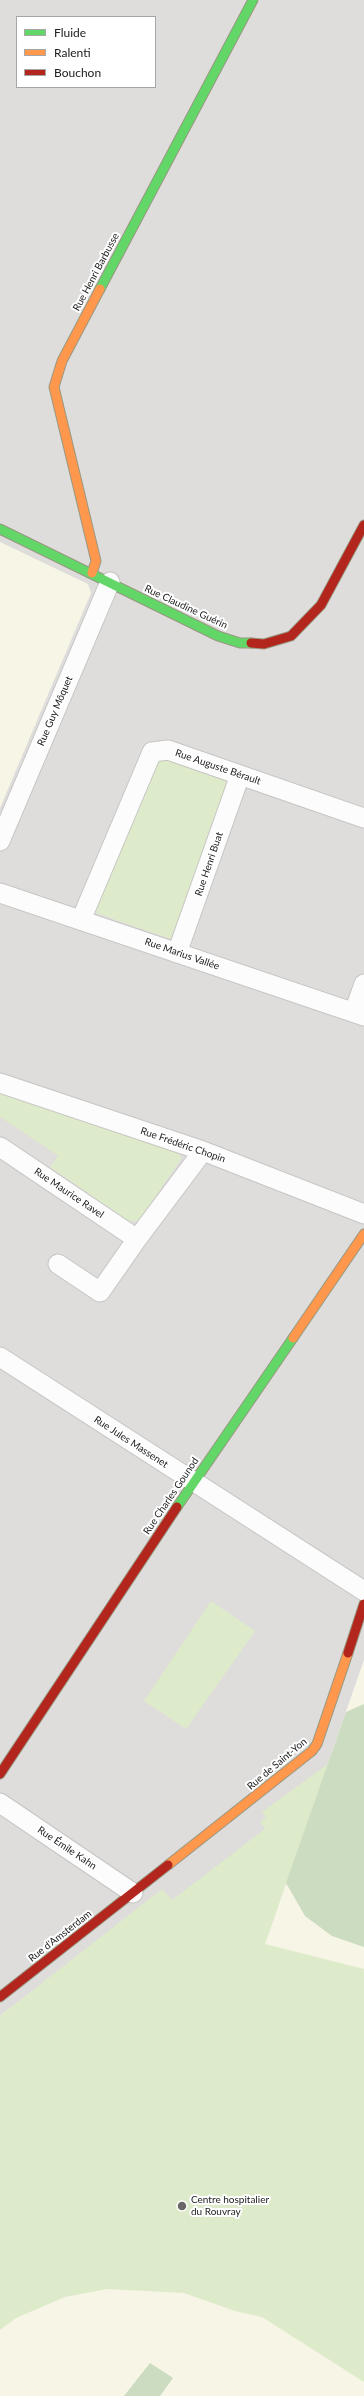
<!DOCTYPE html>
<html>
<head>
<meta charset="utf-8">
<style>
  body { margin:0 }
  #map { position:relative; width:364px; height:2396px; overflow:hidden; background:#efedea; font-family:Lato,sans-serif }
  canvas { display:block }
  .legend { position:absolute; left:16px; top:16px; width:140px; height:72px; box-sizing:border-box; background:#fff; border:1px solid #a6a6a6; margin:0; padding:5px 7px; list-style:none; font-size:12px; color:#212121 }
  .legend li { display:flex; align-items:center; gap:8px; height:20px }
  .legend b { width:20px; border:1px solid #a6a6a6 }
</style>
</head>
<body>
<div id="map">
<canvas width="364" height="2396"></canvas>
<ul class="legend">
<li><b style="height:5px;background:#63d668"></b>Fluide</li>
<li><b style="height:5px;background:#ff974d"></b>Ralenti</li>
<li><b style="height:5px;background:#b3261e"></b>Bouchon</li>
</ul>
</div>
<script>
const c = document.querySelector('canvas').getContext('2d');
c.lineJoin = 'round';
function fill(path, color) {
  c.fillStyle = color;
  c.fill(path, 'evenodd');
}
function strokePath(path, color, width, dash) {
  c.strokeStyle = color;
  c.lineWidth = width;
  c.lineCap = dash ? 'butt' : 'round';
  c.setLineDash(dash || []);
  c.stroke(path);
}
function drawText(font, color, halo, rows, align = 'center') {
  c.font = font + ' Lato,sans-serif';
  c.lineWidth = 4;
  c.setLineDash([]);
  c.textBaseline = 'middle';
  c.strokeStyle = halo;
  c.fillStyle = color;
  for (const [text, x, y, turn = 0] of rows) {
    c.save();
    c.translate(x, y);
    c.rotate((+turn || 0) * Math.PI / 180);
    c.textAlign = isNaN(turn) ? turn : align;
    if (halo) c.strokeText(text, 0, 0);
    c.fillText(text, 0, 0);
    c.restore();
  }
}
fill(new Path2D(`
  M0,0H364V1661L265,1944L146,1903L0,2016ZM17,17H155V87H17Z`), '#dedddb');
fill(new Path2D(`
  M0,542L88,584L91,593L0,808Z
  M364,1660V2396H0V2016L265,1944Z`), '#f7f5e6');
fill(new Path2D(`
  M165,755L231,780L174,940L93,912L156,759Z
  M0,1092L179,1152L181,1159L140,1219L138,1221H129L50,1167L58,1156L0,1117Z
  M211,1601L255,1631L186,1729L144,1701Z
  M328,1764L265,1944L364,1969V2382L262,2317L235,2311L184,2293L107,2289L65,2297L16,2318L0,2330V2016L162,1889L172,1900L265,1829L260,1822L266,1817L262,1812Z`), '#deebca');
fill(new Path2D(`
  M364,1704V1947L332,1936L305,1916L286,1883L346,1712Z
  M150,2363L173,2378L160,2396H124Z`), '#ccdcc0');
fill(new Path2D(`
  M0,1117L58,1156L50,1167L0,1133Z`), '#dfdedd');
const street = new Path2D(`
  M0,841L110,582
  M0,893L364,1016
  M81,920L152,752L168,750L364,818
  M177,953L240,775
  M354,1012L364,984
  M0,1083L203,1151L364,1214
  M0,1147L137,1239L203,1151
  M58,1264L100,1292L137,1239
  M0,1357L364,1591
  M0,1803L133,1893`);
const fast = new Path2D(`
  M100,289L253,0
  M0,529L218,636L240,643H251
  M177,1507L293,1338`);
const slow = new Path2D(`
  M92,573L96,561L54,387L62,361L100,289
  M293,1338L364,1234
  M168,1865L312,1751L317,1744L348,1653`);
const jam = new Path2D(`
  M251,643L264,644L291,636L321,605L364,525
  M348,1653L364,1604
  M0,1774L177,1507
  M0,1997L168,1865`);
strokePath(street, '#c6c5c4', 21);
strokePath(fast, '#989882', 11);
strokePath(slow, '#989882', 11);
strokePath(jam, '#989882', 11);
strokePath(street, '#fdfcfc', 19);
strokePath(fast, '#63d668', 9);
strokePath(slow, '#ff974d', 9);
strokePath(jam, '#b3261e', 9);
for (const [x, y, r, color] of [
  [182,2206,5,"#696867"]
]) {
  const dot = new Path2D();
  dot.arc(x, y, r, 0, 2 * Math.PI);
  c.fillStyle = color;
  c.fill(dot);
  strokePath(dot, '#fff', 1.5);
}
drawText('10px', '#212121', '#fff', [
  ["Rue Henri Barbusse",96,272,-62],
  ["Rue Claudine Guérin",186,607,25],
  ["Rue Guy Môquet",55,711,-67],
  ["Rue Auguste Bérault",218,767,19],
  ["Rue Henri Buat",209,864,-71],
  ["Rue Marius Vallée",182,954,19],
  ["Rue Frédéric Chopin",183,1145,19],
  ["Rue Maurice Ravel",69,1193,34],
  ["Rue Jules Massenet",131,1442,33],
  ["Rue Charles Gounod",171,1496,-56],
  ["Rue de Saint-Yon",277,1764,-40],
  ["Rue Émile Kahn",67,1848,34],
  ["Rue d'Amsterdam",60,1936,-38]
]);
drawText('10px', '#212121', '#fff', [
  ["Centre hospitalier",191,2200],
  ["du Rouvray",191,2212]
], 'left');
</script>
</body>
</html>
